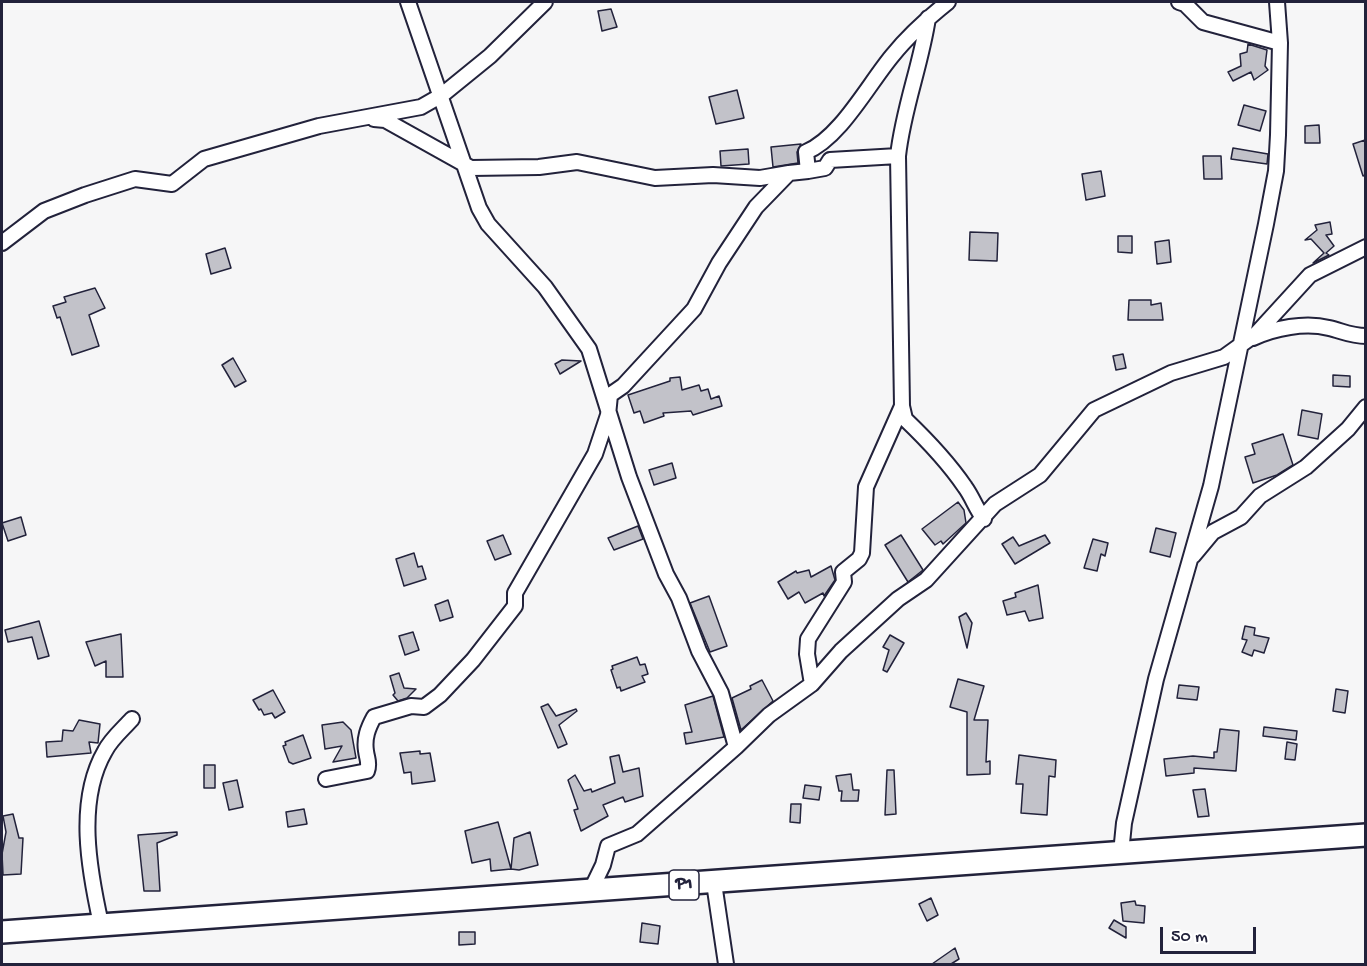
<!DOCTYPE html>
<html>
<head>
<meta charset="utf-8">
<style>
  body { margin:0 }
  #map { position:relative; width:1367px; height:966px; overflow:hidden; background:#f6f6f7; font-family:"Gochi Hand",sans-serif }
  canvas { display:block }
  .frame { position:absolute; inset:0; border:3px solid #22223b; pointer-events:none }
  .scale { position:absolute; left:1160px; top:927px; width:96px; height:27px; box-sizing:border-box; border:3px solid #22223b; border-top:0; padding-left:8px; font-size:18px; line-height:21px; white-space:nowrap; color:#22223b; -webkit-text-stroke:4px #fff; paint-order:stroke }
</style>
</head>
<body>
<div id="map">
<canvas width="1367" height="966"></canvas>
<div class="frame"></div>
<div class="scale">50 m</div>
</div>
<script>
const c = document.querySelector('canvas').getContext('2d');
c.lineJoin = 'round';
function fill(path, color) {
  c.fillStyle = color;
  c.fill(path, 'evenodd');
}
function strokePath(path, color, width, dash) {
  c.strokeStyle = color;
  c.lineWidth = width;
  c.lineCap = dash ? 'butt' : 'round';
  c.setLineDash(dash || []);
  c.stroke(path);
}
function drawText(font, color, halo, rows, align = 'center') {
  c.font = font + ' "Gochi Hand",sans-serif';
  c.lineWidth = 6;
  c.setLineDash([]);
  c.textBaseline = 'middle';
  c.strokeStyle = halo;
  c.fillStyle = color;
  for (const [text, x, y, turn = 0] of rows) {
    c.save();
    c.translate(x, y);
    c.rotate((+turn || 0) * Math.PI / 180);
    c.textAlign = isNaN(turn) ? turn : align;
    if (halo) c.strokeText(text, 0, 0);
    c.fillText(text, 0, 0);
    c.restore();
  }
}
const building = new Path2D(`
  M611,9L617,27L602,31L598,11Z
  M1248,44L1267,50L1265,66L1268,70L1254,80L1251,72L1233,81L1228,72L1241,66L1240,54L1247,52Z
  M737,90L744,118L716,124L709,97Z
  M1244,105L1266,111L1260,131L1238,125Z
  M1319,125L1320,143H1305V126Z
  M1365,140V175L1363,176L1353,144Z
  M801,144L797,152L798,163L773,167L771,147Z
  M1233,148L1268,154L1267,164L1231,159Z
  M748,149L749,164L721,166L720,151Z
  M1203,156H1221L1222,179H1204Z
  M1101,171L1105,196L1086,200L1082,174Z
  M1330,222L1332,234L1326,235L1334,246L1326,253L1329,255L1313,263L1324,253L1311,239L1305,240L1317,230L1315,225Z
  M970,232L998,233L997,261L969,260Z
  M1118,236H1132V253L1118,252Z
  M1169,240L1171,262L1157,264L1155,242Z
  M225,248L231,268L211,274L206,254Z
  M95,288L105,308L89,315L99,346L72,355L60,317L57,318L53,306L66,302L64,297Z
  M1129,300H1151V305L1161,303L1163,320H1128Z
  M1123,354L1126,368L1116,370L1113,356Z
  M233,358L246,381L235,387L222,365Z
  M562,360L581,361L560,374L555,364Z
  M1333,375L1350,376V387L1333,386Z
  M680,377L682,390L699,385L701,391L708,389L711,399L719,396L722,406L693,415L691,411L663,413L664,416L644,423L640,411L634,413L628,395L670,381V378Z
  M1302,410L1322,414L1318,439L1298,435Z
  M1283,434L1293,465L1277,475L1253,483L1245,457L1255,454L1252,444Z
  M672,463L676,478L654,485L649,470Z
  M958,502L964,510L966,523L943,544L941,541L935,545L922,529Z
  M21,517L26,535L8,541L2,523Z
  M638,526L643,539L614,550L608,538Z
  M1156,528L1176,533L1170,557L1150,552Z
  M503,535L511,554L495,560L487,541Z
  M901,535L923,570L908,582L885,545Z
  M1045,535L1050,543L1015,564L1002,544L1013,537L1019,546Z
  M1093,539L1108,543L1105,556L1101,554L1097,571L1084,568Z
  M414,553L418,567L422,566L426,579L404,586L396,559Z
  M831,566L835,580L824,596L823,593L805,603L799,592L788,599L778,582L796,571L797,573L809,570L811,577Z
  M1038,585L1043,618L1029,621L1025,611L1007,615L1003,601L1016,597L1015,593Z
  M709,596L727,646L710,652L690,603Z
  M448,600L453,617L440,621L435,605Z
  M966,613L972,623L967,648L959,617Z
  M39,621L49,656L38,659L32,637L8,642L5,630Z
  M1245,626L1255,628L1254,635L1269,638L1264,653L1254,650L1252,656L1242,652L1247,640L1242,639Z
  M413,632L419,650L405,655L399,636Z
  M121,634L123,677H106V661L95,666L86,642Z
  M890,635L904,643L887,672L883,670L889,650L883,647Z
  M637,657L640,665L645,664L648,674L642,676L645,682L621,691L620,687L617,688L611,670L613,669L612,666Z
  M399,673L404,688L416,689L407,698L398,701L393,695L395,693L390,676Z
  M958,679L984,686L974,720H988L986,762L990,761V774L967,775V712L950,707Z
  M762,680L773,701L741,730L732,698L751,689L750,686Z
  M1179,685L1199,687L1197,700L1177,698Z
  M1336,689L1348,691L1345,713L1333,711Z
  M273,690L285,712L275,718L272,713L264,715L261,709L259,710L253,700Z
  M713,696L724,737L686,744L684,733L692,732L685,705Z
  M548,704L556,716L576,709L577,711L559,725L567,744L558,748L541,707Z
  M79,720L100,724L98,743L89,742L91,753L47,757L46,742L62,741L63,730L73,731Z
  M343,722L351,730L356,758L333,762L342,746L325,749L322,725Z
  M1264,727L1297,731L1296,740L1263,736Z
  M1220,729L1239,731L1236,771L1194,768V773L1166,776L1164,759L1193,756L1214,758V752H1217Z
  M303,735L311,758L293,764L289,762L283,746L286,745L285,742Z
  M1287,742L1297,744L1295,760L1285,759Z
  M420,751V754L430,753L435,781L412,784L411,772L404,773L400,753Z
  M619,755L623,772L639,768L643,796L625,802L623,797L603,805L608,816L581,831L574,810L578,809L568,780L575,775L584,791L591,789L592,792L615,783L610,757Z
  M1019,755L1056,760L1055,777L1049,776L1047,815L1021,813L1023,784H1016Z
  M204,765H215V788H204Z
  M887,770H894L896,814L885,815Z
  M851,774L853,790H859L858,801H841L842,791H839L836,776Z
  M237,780L243,807L229,810L223,783Z
  M805,785L821,787L819,800L803,798Z
  M1205,789L1209,816L1198,817L1193,790Z
  M791,804H801L800,823L790,822Z
  M304,809L307,824L288,827L286,812Z
  M13,814L19,838H23L21,874L3,875L2,854L6,832L3,816Z
  M498,822L511,869L491,871L490,859L472,863L465,831Z
  M177,832V835L157,843L160,891H144L138,835Z
  M530,832L538,865L519,870L511,869L514,838Z
  M931,898L938,915L927,921L919,904Z
  M1135,901L1136,905L1145,906L1144,923L1123,921L1121,903Z
  M1114,920L1126,927V938L1109,928Z
  M642,923L660,926L658,944L640,942Z
  M459,932H475V944L459,945Z
  M955,948L959,959L951,964H932Z`);
fill(building, '#c2c2c9');
strokePath(building, '#22223b', 1.5);
const minor = new Path2D(`
  M408,2L479,208L488,224L545,287L589,349L629,477L666,574L679,598L699,651L721,693L736,747L637,834L608,846L603,865L590,892
  M1179,2L1185,4L1203,22L1280,43
  M928,18C921,65 903,109 898,156L902,406L905,419C927,440 948,462 965,487C973,498 976,509 984,519
  M374,119L385,120L471,168L539,167L577,162L655,178L713,175L760,178L789,173
  M808,171L825,168L830,160L898,156
  M2,243L44,211L85,195L135,179L172,184L204,159L319,126L421,107L442,95L490,56L545,2
  M1253,338C1274,328 1305,322 1329,328C1342,331 1351,336 1366,336
  M1193,556L1213,532L1241,517L1260,496L1306,467L1348,429L1366,407
  M812,684L807,654L808,639L844,582L843,572L859,559L862,553L866,487L902,406
  M736,747L769,715L812,684L841,651L898,599L926,580L995,504L1040,475L1094,410L1171,373L1224,357L1256,334L1310,275L1366,247
  M326,779L367,771C370,763 367,759 366,751C364,738 368,728 374,717L411,706L424,707L440,695L473,660L515,606V593L595,454L608,415L610,395L623,386L694,309L719,263L756,207L789,173L808,171L806,152C840,138 868,85 892,56C908,36 928,18 948,2
  M1121,853L1124,823L1156,679L1211,486L1266,224L1276,171L1278,135L1280,43L1277,2
  M714,883L726,964
  M101,924C89,870 76,801 105,751C111,739 123,729 132,719`);
const primary = new Path2D(`
  M2,932L1366,835`);
strokePath(minor, '#22223b', 18);
strokePath(primary, '#22223b', 26);
strokePath(minor, '#fff', 14);
strokePath(primary, '#fff', 21);
for (const [x, y, w] of [
  [684,885,30]
]) {
  const box = new Path2D();
  box.roundRect(x - w / 2, y - 15, w, 30, 4.5);
  c.fillStyle = '#fff';
  c.fill(box);
  strokePath(box, '#22223b', 1.5);
}
drawText('bold 18px', '#22223b', null, [
  ["P1",684,885]
]);
</script>
</body>
</html>
